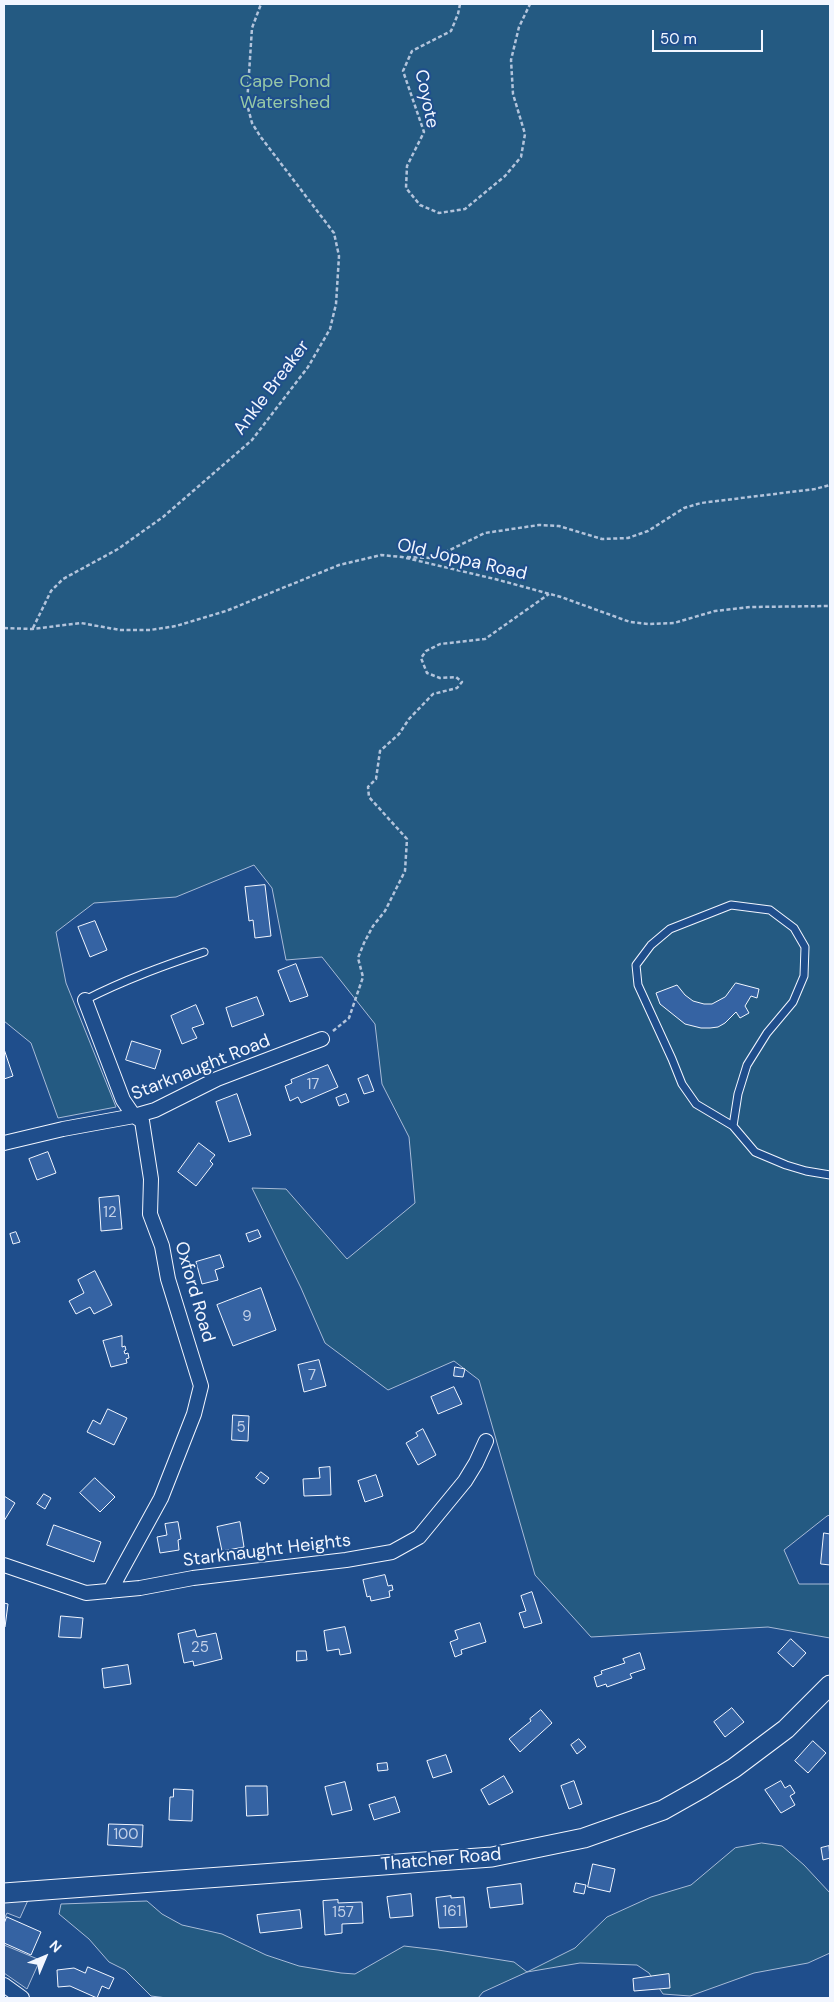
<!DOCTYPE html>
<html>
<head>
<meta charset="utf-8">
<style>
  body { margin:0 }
  #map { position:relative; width:834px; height:2002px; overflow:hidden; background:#1f4e8c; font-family:"DM Sans",sans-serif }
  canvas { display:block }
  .frame { position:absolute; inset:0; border:5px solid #f2f6ff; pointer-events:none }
  .north { position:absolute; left:20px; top:1932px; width:50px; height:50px; -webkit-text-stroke:4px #1f4e8c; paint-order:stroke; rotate:45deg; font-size:14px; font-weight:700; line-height:20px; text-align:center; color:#f2f6ff }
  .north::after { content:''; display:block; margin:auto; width:18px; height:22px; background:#f2f6ff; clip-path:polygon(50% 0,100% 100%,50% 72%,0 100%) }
  .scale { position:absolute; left:652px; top:30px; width:111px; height:22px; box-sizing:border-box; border:2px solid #f2f6ff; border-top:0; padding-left:6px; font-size:15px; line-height:18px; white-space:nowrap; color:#f2f6ff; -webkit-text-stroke:4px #1f4e8c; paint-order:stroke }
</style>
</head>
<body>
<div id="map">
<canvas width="834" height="2002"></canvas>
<div class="frame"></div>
<div class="north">N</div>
<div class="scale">50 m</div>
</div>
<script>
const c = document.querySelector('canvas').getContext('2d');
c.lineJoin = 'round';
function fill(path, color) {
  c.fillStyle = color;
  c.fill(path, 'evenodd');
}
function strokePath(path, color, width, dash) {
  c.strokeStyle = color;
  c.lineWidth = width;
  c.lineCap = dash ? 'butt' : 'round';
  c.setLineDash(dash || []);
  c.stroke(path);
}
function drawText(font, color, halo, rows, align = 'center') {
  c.font = font + ' "DM Sans",sans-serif';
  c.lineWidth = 4;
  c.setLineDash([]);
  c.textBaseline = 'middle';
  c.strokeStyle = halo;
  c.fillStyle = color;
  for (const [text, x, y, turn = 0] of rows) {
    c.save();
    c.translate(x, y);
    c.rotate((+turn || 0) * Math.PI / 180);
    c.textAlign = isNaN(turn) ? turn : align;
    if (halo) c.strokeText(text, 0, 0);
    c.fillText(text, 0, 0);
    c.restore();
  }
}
const green = new Path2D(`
  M4,4H830V1515L827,1516L784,1550L799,1584H830V1638L768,1627L591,1637L535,1575L479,1380L454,1361L388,1390L325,1343L301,1288L252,1188L286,1189L347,1259L415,1203L409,1137L382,1084L375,1024L322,957L286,960L272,888L254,865L176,897L94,903L56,932L66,983L116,1107L58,1118L31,1043L4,1021Z
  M762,1843L782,1846L804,1865L830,1893V1953L808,1963L754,1973L690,1996L663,1994L649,1973L637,1965L580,1963L527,1972L483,1992L478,1998H167L151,1996L125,1970L109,1962L89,1939L59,1914L61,1904L147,1901L162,1914L182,1925L222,1934L266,1955L299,1966L341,1973L355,1974L404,1946L438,1950L514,1962L527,1972L575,1948L607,1917L651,1897L691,1885L735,1848Z`);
fill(green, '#245a82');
strokePath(green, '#a8bbd7', 1);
const parking = new Path2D(`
  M29,1898L20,1918L7,1913L4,1919V1901Z
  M4,1945L40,1960L27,1989L4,1973Z`);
fill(parking, '#305b95');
strokePath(parking, '#a8bbd7', 1);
const building = new Path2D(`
  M265,885L271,936L255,938L253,920L249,921L245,887Z
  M95,921L107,950L90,957L78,927Z
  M296,964L308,996L290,1002L278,971Z
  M736,983L759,989L757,998L751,996L745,1006L749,1013L740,1018L736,1012L725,1023L718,1027L710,1028H701L685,1024L660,1004L656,993L677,985L685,995L693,1001L704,1004H712L725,997Z
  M257,997L264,1015L232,1027L226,1008Z
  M196,1005L204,1024L192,1028L197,1038L182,1044L171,1016Z
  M132,1041L161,1050L155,1069L126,1060Z
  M4,1049L13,1076L4,1079Z
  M328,1065L338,1087L301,1103L298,1097L290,1101L285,1086L292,1083L291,1080Z
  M368,1075L374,1091L364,1094L358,1079Z
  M237,1094L251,1135L229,1142L216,1102Z
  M346,1094L349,1102L339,1106L336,1098Z
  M199,1143L215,1155L210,1161L213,1164L196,1186L178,1172Z
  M48,1152L56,1173L37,1180L29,1159Z
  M119,1196L122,1229L101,1231L99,1198Z
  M258,1230L261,1237L249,1242L246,1234Z
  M16,1232L20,1242L13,1244L10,1234Z
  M220,1255L224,1267L215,1270L218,1280L202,1284L196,1262Z
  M95,1271L112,1305L94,1314L90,1307L76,1314L69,1301L84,1293L78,1280Z
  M261,1288L276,1330L233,1346L217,1305Z
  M122,1336V1347L125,1346L126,1350L124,1351L125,1354L128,1353L129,1358L126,1359L127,1363L111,1367L103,1341Z
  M319,1360L326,1386L304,1392L298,1365Z
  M455,1367L465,1369L463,1377L454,1376Z
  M454,1387L462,1404L438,1414L431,1397Z
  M108,1409L127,1418L114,1445L87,1432L93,1420L100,1424Z
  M233,1415L249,1416L248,1441L232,1440Z
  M423,1429L436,1455L418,1465L406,1443L418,1436L416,1433Z
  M330,1467L331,1495L304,1496L303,1479L320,1478L319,1468Z
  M261,1472L269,1478L264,1484L256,1478Z
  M376,1475L383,1496L365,1502L358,1481Z
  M95,1478L115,1497L100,1512L80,1493Z
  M44,1494L51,1498L45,1509L37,1504Z
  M4,1496L15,1503L4,1521Z
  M178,1522L181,1539L178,1540L179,1550L160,1553L157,1537L167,1535L165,1524Z
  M240,1522L244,1547L222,1551L217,1527Z
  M54,1525L101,1542L94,1562L47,1545Z
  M824,1533L830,1534V1565L821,1564Z
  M385,1575L388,1586L392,1585L393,1590L389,1591L390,1597L371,1601L370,1596L367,1597L363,1580Z
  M532,1592L542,1623L524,1628L519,1613L526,1611L521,1596Z
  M4,1603L8,1604L5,1627H4Z
  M61,1616L83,1618L81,1638L59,1637Z
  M480,1623L486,1642L461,1650L462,1654L455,1657L450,1642L458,1639L455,1631Z
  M345,1627L351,1653L340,1655L339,1649L327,1651L324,1631Z
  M195,1630L197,1637L216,1633L222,1659L194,1666L193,1661L184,1663L178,1634Z
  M791,1639L806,1653L793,1667L778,1653Z
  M297,1651H306L307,1660L297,1661Z
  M640,1653L645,1669L630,1674L632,1678L607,1687L606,1684L597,1687L594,1677L602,1674L601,1671L625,1663L623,1659Z
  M128,1665L131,1684L104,1688L102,1669Z
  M732,1708L744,1722L725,1737L714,1722Z
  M541,1710L552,1723L520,1752L509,1739L531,1721L530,1719Z
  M579,1739L586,1747L577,1754L571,1745Z
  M813,1741L826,1753L808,1773L795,1761Z
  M446,1755L452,1772L433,1778L427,1761Z
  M387,1763L388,1770L378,1771L377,1764Z
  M504,1776L513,1792L489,1805L481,1790Z
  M574,1781L582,1804L569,1809L561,1786Z
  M781,1781L785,1788L790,1785L795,1793L790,1796L795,1805L781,1813L765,1790Z
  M345,1782L352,1810L332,1815L325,1787Z
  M246,1786H267L268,1815L247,1816Z
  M174,1789L193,1790L192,1821L169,1820L170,1797H173Z
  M395,1797L400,1812L374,1820L369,1805Z
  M109,1824L143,1825L142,1847L108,1845Z
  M829,1846L830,1858L823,1860L821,1848Z
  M593,1864L615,1869L610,1892L588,1887Z
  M576,1883L586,1885L584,1894L574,1892Z
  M521,1884L523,1904L490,1908L487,1888Z
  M411,1894L413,1916L390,1918L387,1897Z
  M451,1896V1898L464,1897L467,1927L439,1928L436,1898Z
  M338,1900V1903L362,1902L363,1923L342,1924V1933L325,1935L323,1901Z
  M300,1910L302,1928L260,1933L257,1915Z
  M7,1917L41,1932L31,1955L4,1943V1924Z
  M88,1967L114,1978L109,1989L102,1986L97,1998L70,1986L58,1987L57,1970L74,1968L85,1973Z
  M669,1974L670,1988L634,1991L633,1979Z`);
fill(building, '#3563a3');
strokePath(building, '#f2f6ff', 1);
const service = new Path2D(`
  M85,1000C124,980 163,966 204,952
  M733,1126L738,1094L747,1065L767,1033L793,1002L804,976L805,947L794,928L770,910L731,905L670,929L651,945L636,965L638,985L672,1059L682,1084L696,1104L733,1126L755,1152L786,1165L806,1171L830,1175`);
const minor = new Path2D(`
  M85,1000L123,1100L134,1116L142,1121L151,1179L150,1214L162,1246L168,1279L201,1386L194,1414L161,1498L110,1591
  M4,1143L63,1129L134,1116L155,1110L217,1079L322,1039
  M4,1565L86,1593L140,1588L193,1578L346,1560L392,1552L419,1537L465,1481L476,1463L486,1441
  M4,1985L22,1998`);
const secondary = new Path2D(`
  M4,1893L492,1857L584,1838L663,1810L702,1788L734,1768L786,1729L830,1685`);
strokePath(service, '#f2f6ff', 9);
strokePath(minor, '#f2f6ff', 16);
strokePath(secondary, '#f2f6ff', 21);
strokePath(new Path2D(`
  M460,4L458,14L451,31L412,51L403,71L424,132L407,166L406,188L420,205L439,213L465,209L505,176L521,157L525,134L513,94L511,60L519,27L530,4
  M407,557L433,558L485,533L539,525L559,526L602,539L628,538L648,531L684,508L701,503L815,489L830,485
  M4,628L32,629L81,623L120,630H150L176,626L226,611L339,565L381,555L402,557L495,579L561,597L630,622L648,624L674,623L715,611L750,607L830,606
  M33,628L51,591L63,579L118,549L163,517L252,440L308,367L330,329L336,304L339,256L334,233L260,136L252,123L247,104L252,28L261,4
  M333,1031L349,1018L363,977L358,958L364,943L373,926L385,911L405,871L407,839L369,797L368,787L376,779L380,751L399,734L409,719L433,694L457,688L462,682L456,677L440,678L427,673L421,658L426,651L440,644L485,639L549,594`), '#b3c4dc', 2.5, [4, 2.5]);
strokePath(service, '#1f4e8c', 7);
strokePath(minor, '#1f4e8c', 14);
strokePath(secondary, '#1f4e8c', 19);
drawText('15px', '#c3d1e8', null, [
  ["17",313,1085],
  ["12",110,1213],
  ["9",247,1317],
  ["7",312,1376],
  ["5",241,1428],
  ["25",200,1648],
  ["100",126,1835],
  ["161",452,1912],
  ["157",343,1913]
]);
drawText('18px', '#97c8a6', '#1f4e8c', [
  ["Cape Pond",285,82],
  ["Watershed",285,103]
]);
drawText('18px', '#f2f6ff', '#1f4e8c', [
  ["Coyote",426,99,78],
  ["Ankle Breaker",272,388,-53],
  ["Old Joppa Road",462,560,13],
  ["Starknaught Road",201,1068,-22],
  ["Oxford Road",194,1292,74],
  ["Starknaught Heights",267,1551,-7],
  ["Thatcher Road",441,1860,-5]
]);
</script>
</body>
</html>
